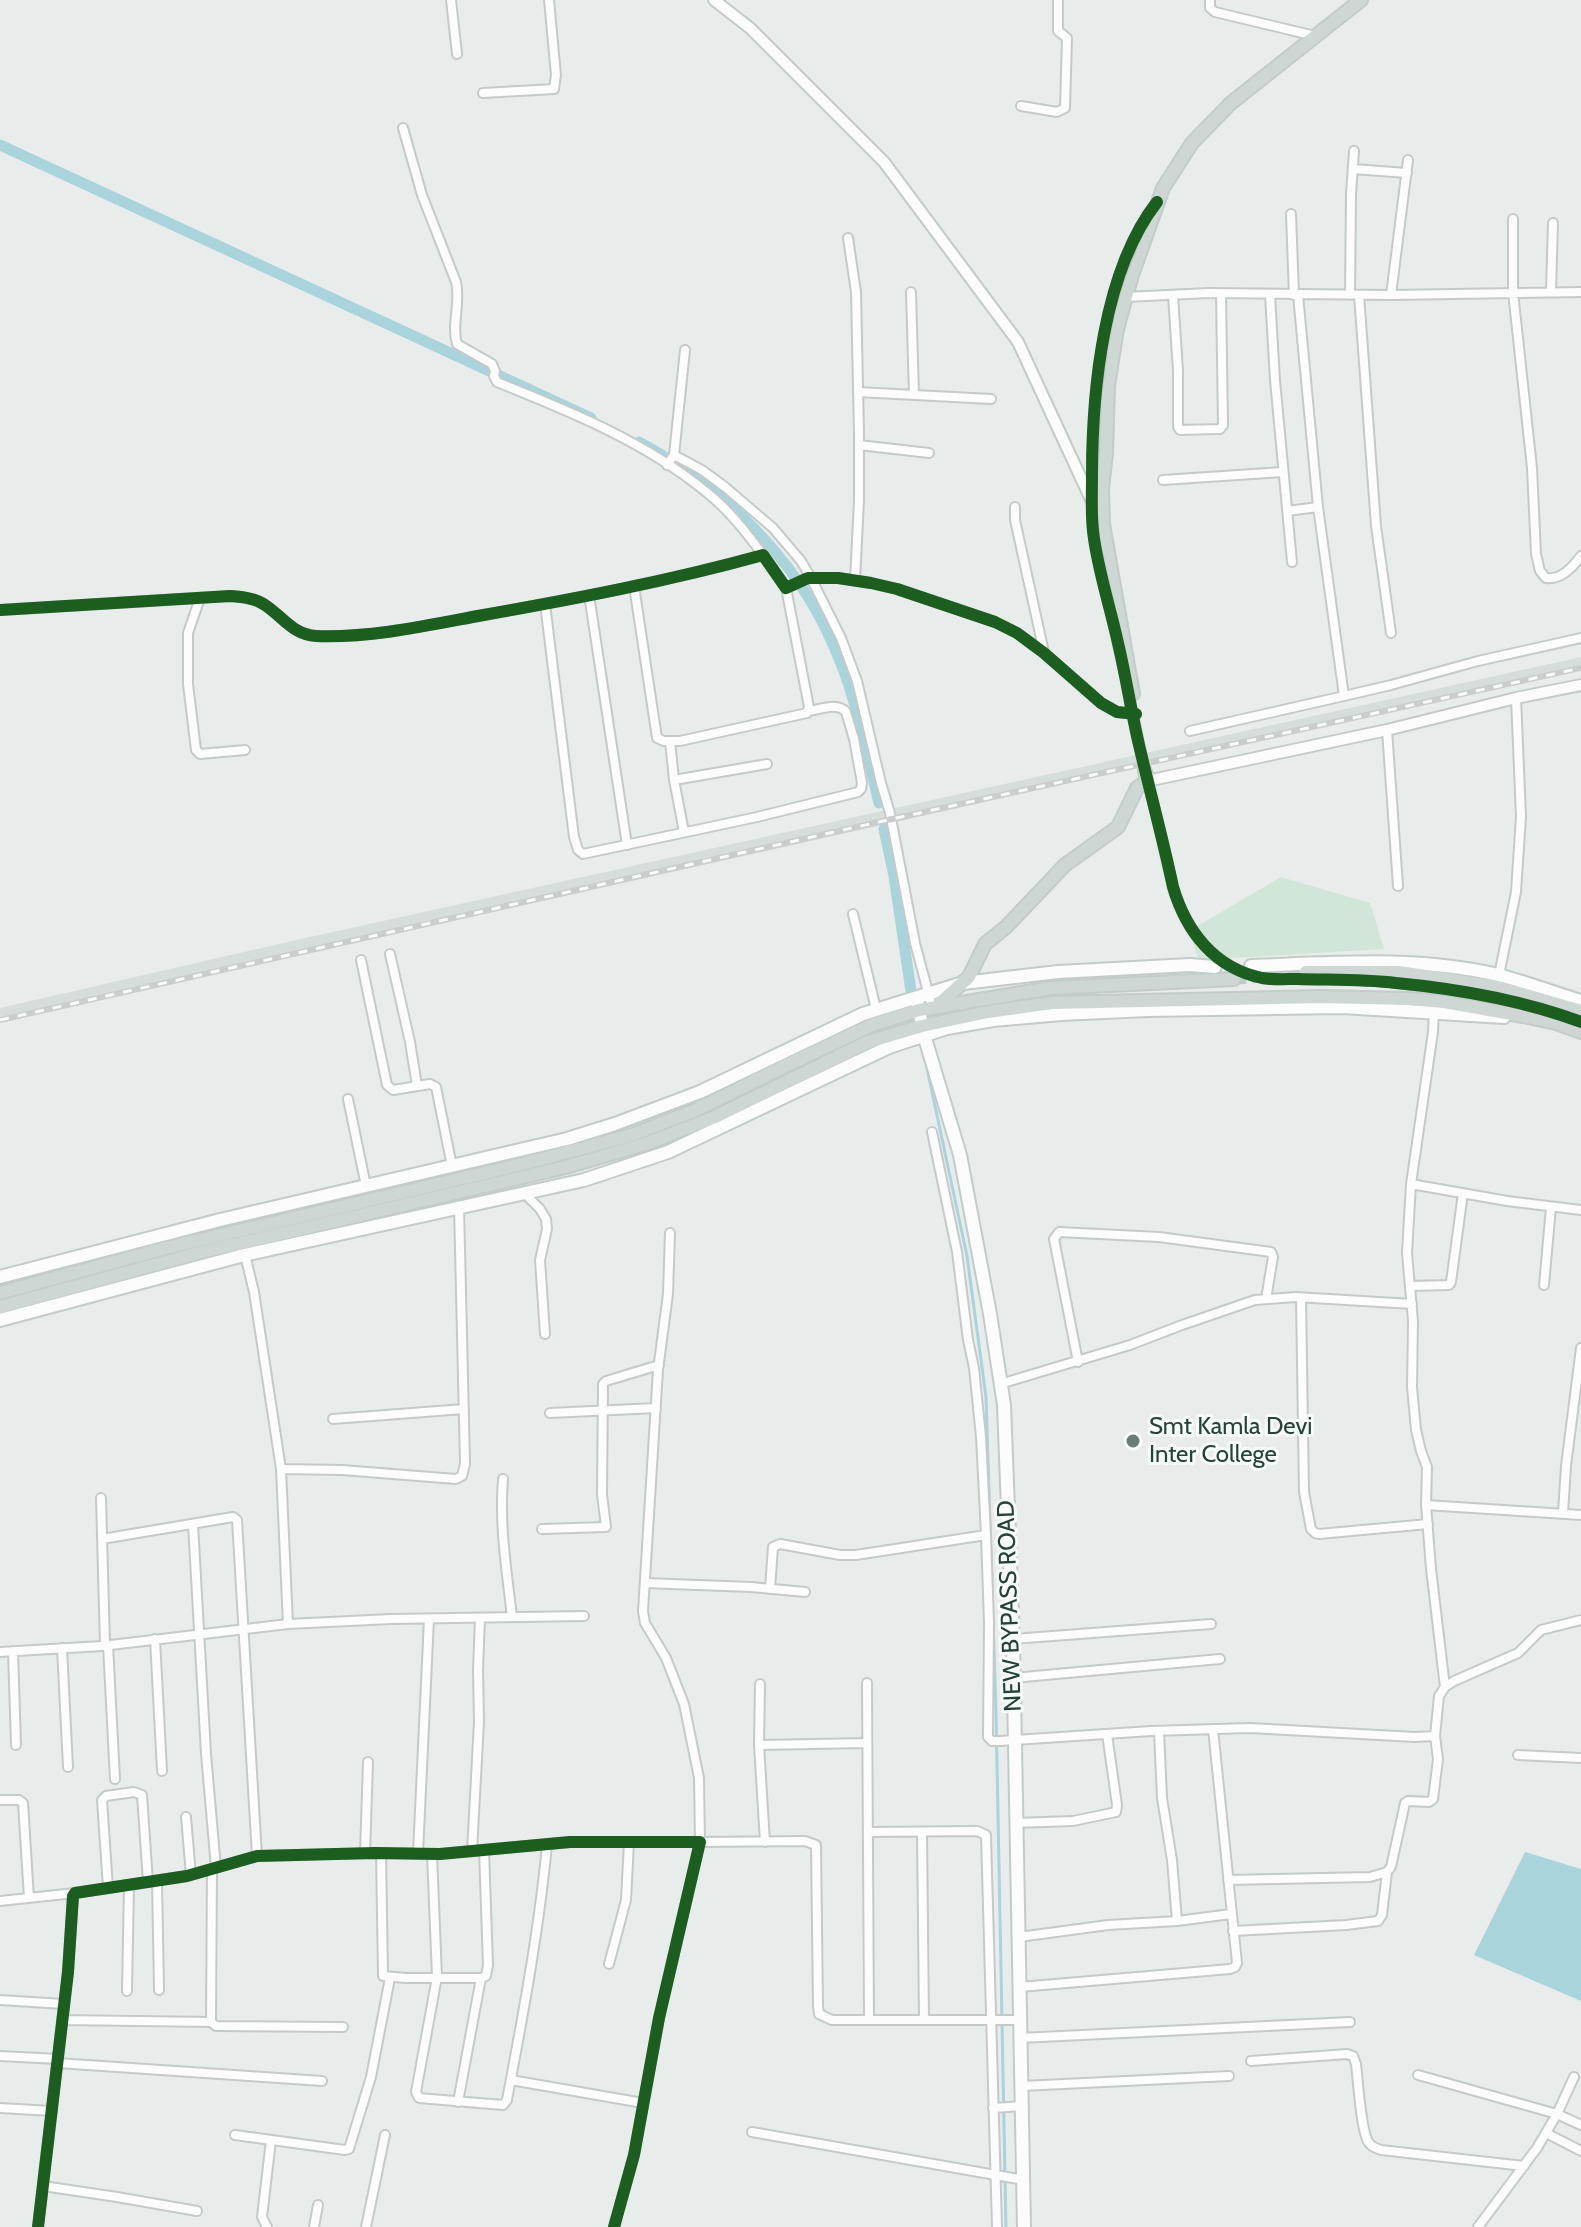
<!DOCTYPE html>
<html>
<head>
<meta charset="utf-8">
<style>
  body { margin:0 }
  canvas { display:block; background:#e8edeb }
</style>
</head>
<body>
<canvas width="1581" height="2227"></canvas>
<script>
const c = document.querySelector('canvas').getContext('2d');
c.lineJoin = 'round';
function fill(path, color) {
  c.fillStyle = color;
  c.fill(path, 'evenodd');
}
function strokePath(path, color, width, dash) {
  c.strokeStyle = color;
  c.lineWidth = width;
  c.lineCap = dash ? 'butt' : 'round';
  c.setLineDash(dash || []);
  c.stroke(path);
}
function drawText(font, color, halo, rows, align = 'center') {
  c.font = font + ' Cabin,sans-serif';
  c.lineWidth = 6;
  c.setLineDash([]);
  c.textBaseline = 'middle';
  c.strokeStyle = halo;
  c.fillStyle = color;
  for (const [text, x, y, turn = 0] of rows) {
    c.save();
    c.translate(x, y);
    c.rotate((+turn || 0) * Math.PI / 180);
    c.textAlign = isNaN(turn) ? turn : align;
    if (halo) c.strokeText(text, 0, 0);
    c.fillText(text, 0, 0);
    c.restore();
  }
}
fill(new Path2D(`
  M1581,657V669L1412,707L1172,758L972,805L0,1022V1008L283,943Z`), '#d6dedb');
fill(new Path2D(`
  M1281,877L1370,903L1384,949L1199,960L1189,931Z`), '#d1e6d8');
fill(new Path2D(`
  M1525,1852L1581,1869V2001L1474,1955Z`), '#a9d4db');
strokePath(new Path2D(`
  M925,1059L967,1256L986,1397L996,1712L1006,2227`), '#a9d4db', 3);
strokePath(new Path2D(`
  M0,145L591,418
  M639,442C720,485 793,555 831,640C855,691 866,749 879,803
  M884,829L894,876L911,991`), '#a9d4db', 11);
strokePath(new Path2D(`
  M1234,979L1306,972`), '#c1cbc8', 12, [12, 6]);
const minor = new Path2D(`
  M451,0L457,54
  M1210,0V8L1215,12L1315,36
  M483,93L554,89L556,75L549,0
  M1021,106L1057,112L1065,108L1067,38L1058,31V0
  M403,128L422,195L456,282C461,303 451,325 457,344L492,364L495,371L494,376L497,382C569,411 644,441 705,491C728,509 746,532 763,555
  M1353,169L1407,173
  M1291,214L1294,295
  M1513,219V292L1532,468L1536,554L1540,571L1546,578C1561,580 1572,568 1581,556
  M848,238L856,292L859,434V501L855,580
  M1551,291L1553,223
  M911,292L914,395
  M1173,295L1178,371V427L1180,430L1220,429L1223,425L1221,293
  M1270,295L1275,380L1292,562
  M1298,295L1318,507
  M1350,295L1351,194L1354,151
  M1359,295L1376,526L1391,633
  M1391,295L1581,292
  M1126,297L1209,293L1391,295L1408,160
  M858,392L991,399
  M859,445L929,453
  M674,455L685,350
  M667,465L674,455L702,470L725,487L773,528L801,561L811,578L841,638L857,681L881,783L890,813L915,943L932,1007
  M1163,480L1283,472
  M1015,507V520L1044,652
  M1287,511L1318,507L1344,696L1391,685L1478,661L1581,638
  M634,586L654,718L657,738L664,741H680L807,713L809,707L786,588
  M589,595L627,845
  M200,598L188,633V684L196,750L200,754L245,750
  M545,604L574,837L578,850L583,854L757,817L858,792L861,789L862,783L854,739L846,712C838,702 821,709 809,711
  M0,610L230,596C242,597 255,598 265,605C282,616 293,635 316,636C370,638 425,626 478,616C574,599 669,581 763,555L786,588L808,578H838L871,583L897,589L995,622L1017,633L1044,653L1101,703L1117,712L1136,714
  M1387,730L1398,886
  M1190,731L1344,696
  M670,741L674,780L684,832
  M674,780L767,764
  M853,914L876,1009
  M390,954L410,1042L417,1086
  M361,960L387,1085L393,1090L430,1084L436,1087L452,1166
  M1499,975L1516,892L1521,816L1516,698
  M1434,1011L1433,1032L1411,1184L1407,1253L1413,1321L1412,1387L1416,1430L1421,1451L1427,1467L1426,1505L1431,1569L1445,1687
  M348,1099L366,1186
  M932,1132L957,1252L968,1340L974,1368L981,1437L986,1535
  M1411,1184L1507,1201L1581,1210
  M524,1193L540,1209L546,1219L547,1229L540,1260L545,1334
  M670,1233L668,1294L658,1370L643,1611L645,1623L666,1658L684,1704L699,1778L700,1842L805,1841L816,1845L818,2006L819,2014L832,2020H1020
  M1544,1285L1551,1207
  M1411,1286L1449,1285L1451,1282L1463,1193
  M1301,1298L1304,1492L1311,1529L1315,1533L1319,1534L1428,1524
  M1078,1362L1054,1239L1059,1232L1159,1237L1271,1252L1273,1257L1266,1299
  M1000,1384L1130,1345L1182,1325L1255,1300L1296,1297L1412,1304
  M550,1413L656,1408
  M333,1419L464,1409
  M281,1469L342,1470L456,1479L462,1476L465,1464L459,1206
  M503,1479C499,1525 507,1572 512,1617
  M101,1498L105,1645
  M1426,1505L1581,1515
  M1563,1513L1566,1466L1581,1348
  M193,1524L206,1754L216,1868
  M542,1529L606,1527L602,1494L603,1384L606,1381L659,1365
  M102,1539L233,1517L237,1520L257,1856
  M645,1583L751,1587L805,1592
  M770,1589L773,1547L780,1544L840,1555H856L986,1535L989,1623L988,1737L992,1741H1000L1151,1731L1250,1728L1415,1737L1435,1736L1439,1696L1445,1687L1454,1681L1518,1653L1541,1630L1581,1620
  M288,1624L391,1619L584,1616
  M155,1639L162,1771
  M1013,1639L1211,1624
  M108,1645L115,1779
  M62,1648L68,1767
  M13,1651L16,1745
  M0,1652L102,1646L288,1624L281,1469L254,1292L245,1255
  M1013,1678L1220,1659
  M867,1683L869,2020
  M760,1684L759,1745L765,1842
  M1159,1731L1162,1798L1172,1860L1177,1921L1231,1914
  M759,1745L867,1743
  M1518,1755L1581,1758
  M0,1800H19L23,1803L29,1898
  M186,1817L191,1875
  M1016,1823L1073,1821L1116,1812L1117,1805L1107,1734
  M870,1832L977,1831L986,1835L997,2227
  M922,1832L924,2020
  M472,1851L479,1722L478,1670L480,1618
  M365,1853L368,1762
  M381,1853L383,1976L406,1978H481L486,1976L488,1965L484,1850
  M418,1853L429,1619
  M432,1854L437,1977L416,2092L419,2098L503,2105L507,2100C523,2015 539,1930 547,1845
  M212,1869L211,2022L216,2026L343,2027
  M1228,1880L1370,1877L1387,1872L1391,1867L1405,1803L1408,1801L1429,1802L1433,1799L1438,1759L1435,1736
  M157,1881L159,1990
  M108,1888L102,1800L106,1796L134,1792L142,1795L148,1882
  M0,1901L75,1893
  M1233,1931L1346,1925L1378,1921L1382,1915L1387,1872
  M1019,1937L1108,1925L1177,1921
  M609,1964L626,1900L629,1842
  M1020,1987L1230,1969L1235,1967L1237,1963L1213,1729
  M127,1991L129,1885
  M0,2000L64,2004
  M62,2020L211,2022
  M1020,2038L1350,2022
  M0,2056L58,2059
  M1251,2061L1347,2054L1353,2056L1356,2064C1358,2080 1361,2133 1369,2143C1373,2148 1376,2148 1381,2150L1524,2166
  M58,2063L322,2081
  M1418,2075L1557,2114L1581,2125
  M511,2080L643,2103
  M1022,2086L1229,2076
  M458,2102L481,1978
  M0,2108L52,2111
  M993,2108L1022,2106
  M752,2132L1024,2180
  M1546,2133L1581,2151
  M235,2135L345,2150L349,2149L371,2077L390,1978
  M43,2186L117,2197L197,2211
  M38,2227L68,1972L73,1896L75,1893L187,1876L257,1856L375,1853L440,1854L570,1842H700L659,2018L634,2155L614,2227
  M267,2227L262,2217L271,2140
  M314,2227L318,2205
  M366,2227L385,2135
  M1478,2227L1537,2148L1557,2114L1574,2077`);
const tertiary = new Path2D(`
  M714,0L750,28L884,162L1018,342L1093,504
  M1147,781L1387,730L1516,698L1581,685`);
const secondary = new Path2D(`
  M1251,966C1332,963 1418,956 1498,975C1526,982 1553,993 1581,1001
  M917,1000L924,1035L960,1155L990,1314L1004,1405L1013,1639L1024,2227
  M0,1277L220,1220L567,1139L615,1124L700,1092L863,1014L963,983L1058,972L1190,965L1215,967
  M0,1320L244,1255L584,1180L668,1152L889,1047L947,1028L993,1020L1061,1014L1148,1010L1342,1007L1504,1017`);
const primary = new Path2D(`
  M1133,694L1103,524L1102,488L1106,453L1108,386L1117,329L1132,275L1163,188L1192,143L1231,103L1361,0
  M1306,972H1399L1502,988L1581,1011
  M939,1004L969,977L985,944L1006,927L1065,865L1118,827L1137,788L1147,781L1145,771
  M0,1293L166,1248L515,1166L632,1135L698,1109L783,1067L874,1024L919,1010L1051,988L1234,979
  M0,1307L198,1253L566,1167L648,1143L715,1117L868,1042L922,1026L988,1012L1052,1003L1320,997L1409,999L1444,1002L1523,1016L1556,1023L1581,1032`);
strokePath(minor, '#c5cac8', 12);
strokePath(tertiary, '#c5cac8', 14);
strokePath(secondary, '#c3cbc8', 16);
strokePath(primary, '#c3ccc9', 16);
strokePath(minor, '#fcfcfc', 8);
strokePath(tertiary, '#fcfcfc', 10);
strokePath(secondary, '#fcfcfc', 12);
strokePath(primary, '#cfd7d5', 12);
const rail = new Path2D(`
  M0,1020L892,819L1581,668`);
strokePath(rail, '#c9cdcc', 6);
strokePath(rail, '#f7fbf9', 3, [9]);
const minorBridge = new Path2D(`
  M1141,225L1121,274L1110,309L1103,345L1096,396L1092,453V517L1095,543L1127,684L1139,743L1173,887C1186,931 1214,968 1262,978C1273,980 1287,979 1298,979C1331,980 1364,979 1396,983C1459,989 1522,1000 1581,1022`);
strokePath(minorBridge, '#c5cac8', 12, []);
strokePath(minorBridge, '#fcfcfc', 8);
strokePath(new Path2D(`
  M1157,202C1103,271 1092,391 1092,476C1092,494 1091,513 1093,531C1097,568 1110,606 1118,643C1126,677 1131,711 1139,745C1150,792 1163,839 1173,887C1186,931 1214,968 1262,978C1273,980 1287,979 1298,979C1331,980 1364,979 1396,983C1459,989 1522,1000 1581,1022
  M0,610L230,596C242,597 255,598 265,605C282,616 293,635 316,636C370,638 425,626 478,616C574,599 669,581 763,555L786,588L808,578H838L871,583L897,589L995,622L1017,633L1044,653L1101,703L1117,712L1136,714
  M38,2227L68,1972L73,1896L75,1893L187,1876L257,1856L375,1853L440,1854L570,1842H700L659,2018L634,2155L614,2227`), '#1b5e20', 12);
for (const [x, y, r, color] of [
  [1133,1441,8,"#697e78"]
]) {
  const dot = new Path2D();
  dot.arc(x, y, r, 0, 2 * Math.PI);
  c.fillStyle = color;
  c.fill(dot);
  strokePath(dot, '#f7fbf9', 3);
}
drawText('24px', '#24423a', '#f7fbf9', [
  ["Smt Kamla Devi",1149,1427],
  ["Inter College",1149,1455]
], 'left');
drawText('24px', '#24423a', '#f7fbf9', [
  ["NEW BYPASS ROAD",1010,1606,-92]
]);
</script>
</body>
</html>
